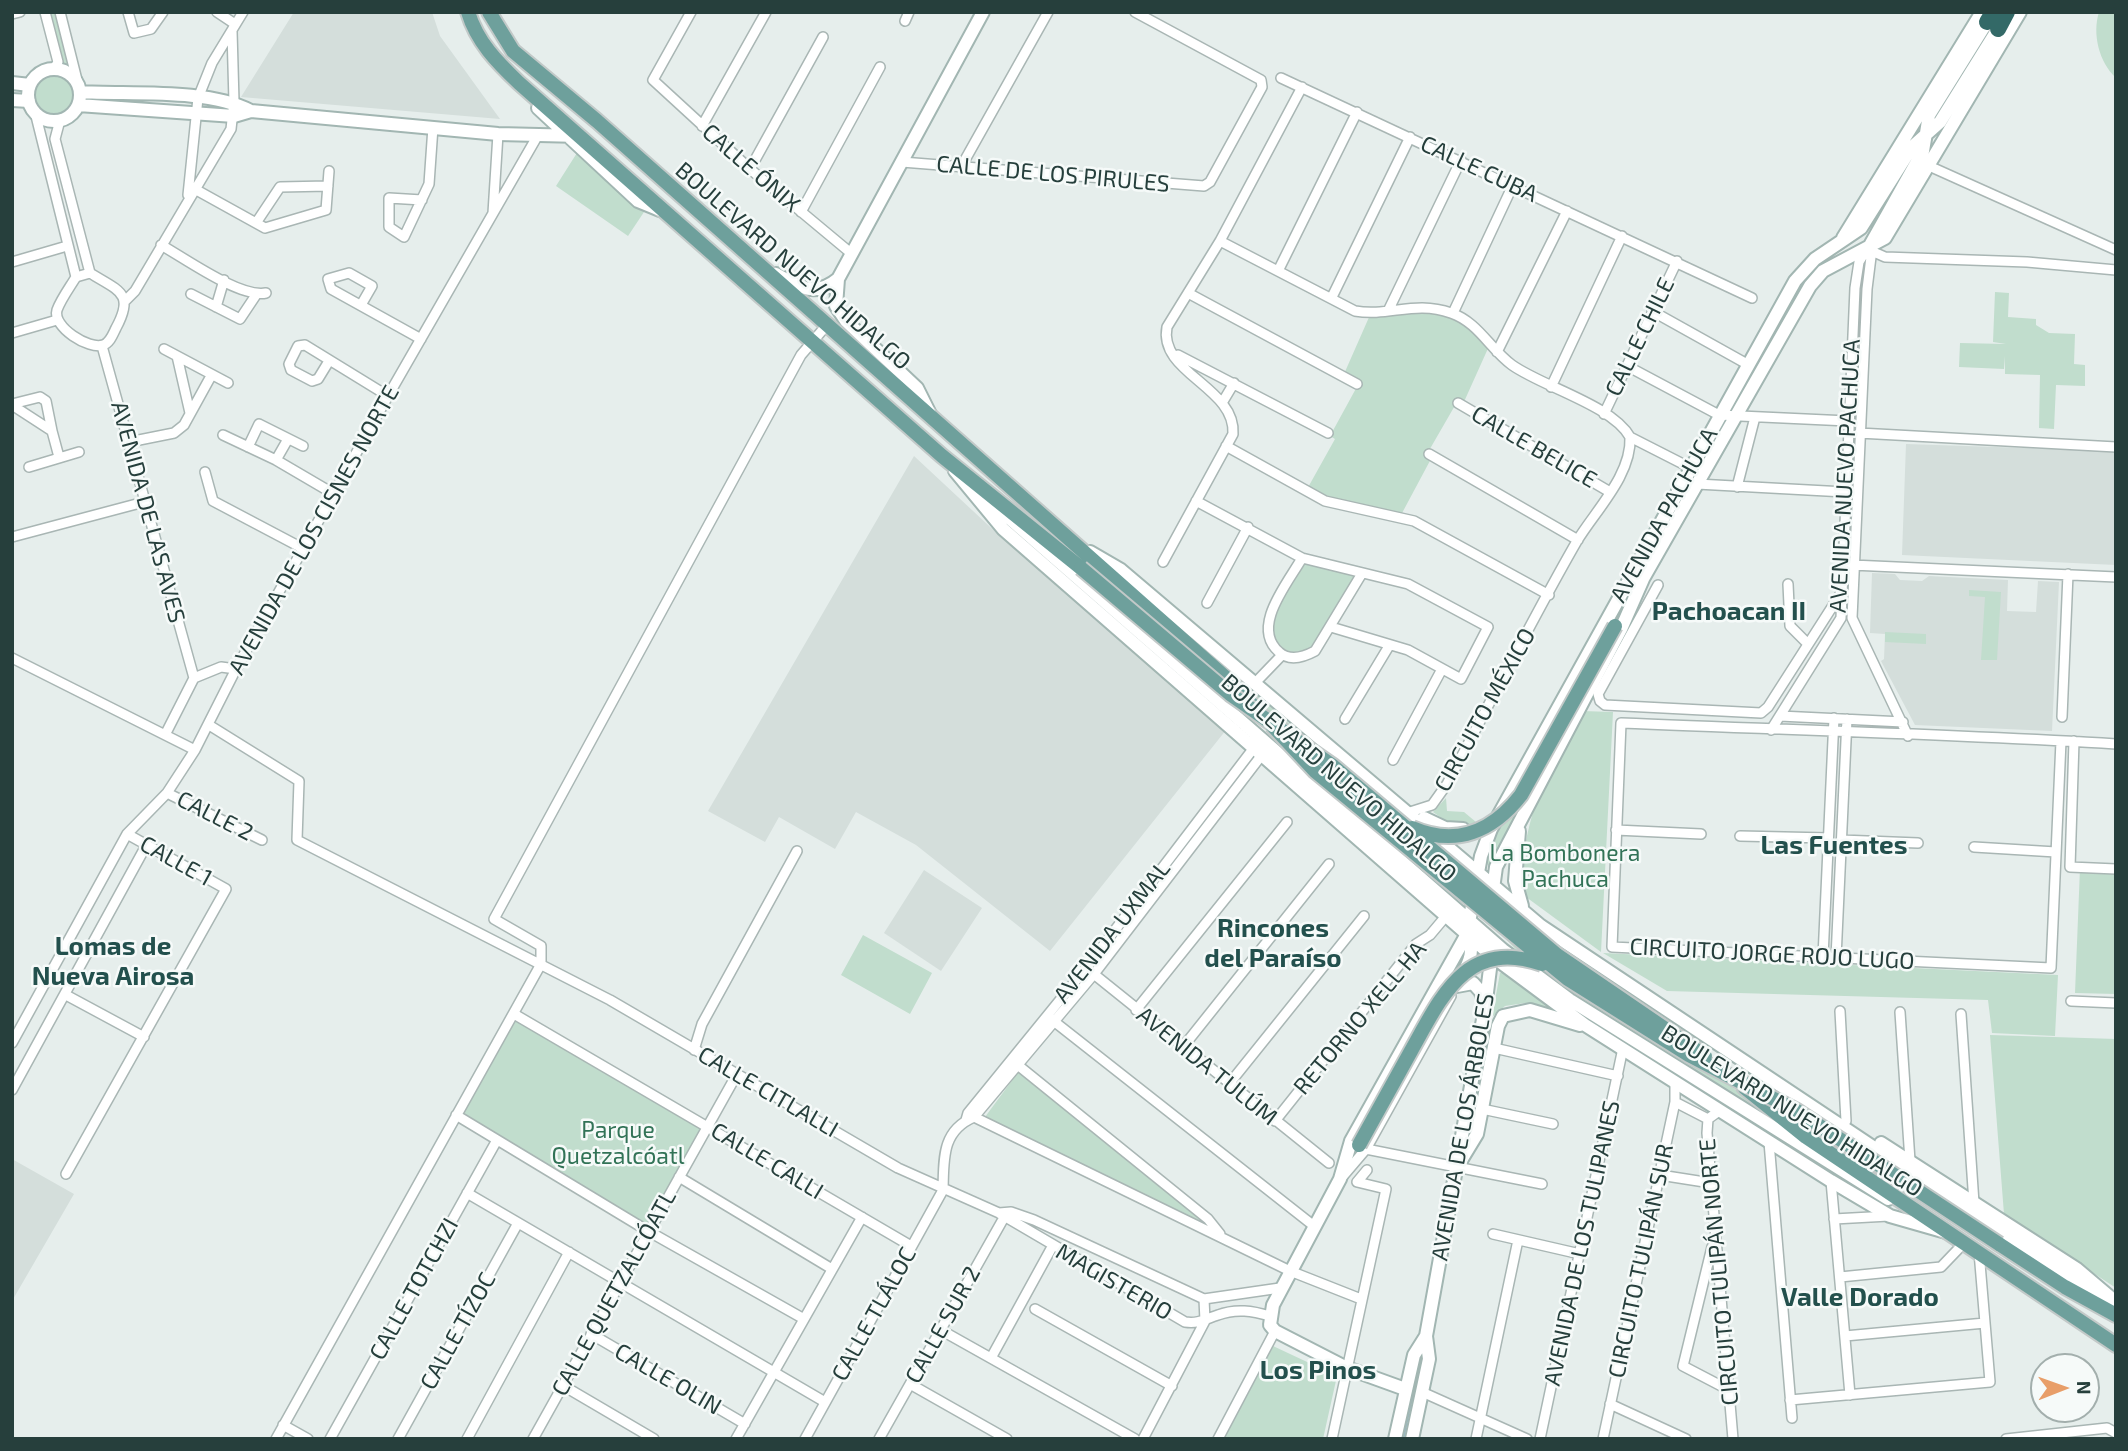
<!DOCTYPE html>
<html>
<head>
<meta charset="utf-8">
<style>
  body { margin:0 }
  #map { position:relative; width:2128px; height:1451px; overflow:hidden; background:#e6eeec; font-family:"Exo 2",sans-serif }
  canvas { display:block }
  .frame { position:absolute; inset:0; border:14px solid #263f3c; pointer-events:none }
  .north { position:absolute; left:2030px; top:1353px; width:70px; height:70px; box-sizing:border-box; background:#f6faf9; border:2px solid #a3afad; border-radius:50%; rotate:89deg; font-size:19px; font-weight:700; line-height:28px; text-align:center; color:#263f3c }
  .north::after { content:''; display:block; margin:auto; width:24px; height:32px; background:#e89e69; clip-path:polygon(50% 0,100% 100%,50% 72%,0 100%) }
</style>
</head>
<body>
<div id="map">
<canvas width="2128" height="1451"></canvas>
<div class="frame"></div>
<div class="north">N</div>
</div>
<script>
const c = document.querySelector('canvas').getContext('2d');
c.lineJoin = 'round';
function fill(path, color) {
  c.fillStyle = color;
  c.fill(path, 'evenodd');
}
function strokePath(path, color, width, dash) {
  c.strokeStyle = color;
  c.lineWidth = width;
  c.lineCap = dash ? 'butt' : 'round';
  c.setLineDash(dash || []);
  c.stroke(path);
}
function drawText(font, color, halo, rows, align = 'center') {
  c.font = font + ' "Exo 2",sans-serif';
  c.lineWidth = 5;
  c.setLineDash([]);
  c.textBaseline = 'middle';
  c.strokeStyle = halo;
  c.fillStyle = color;
  for (const [text, x, y, turn = 0] of rows) {
    c.save();
    c.translate(x, y);
    c.rotate((+turn || 0) * Math.PI / 180);
    c.textAlign = isNaN(turn) ? turn : align;
    if (halo) c.strokeText(text, 0, 0);
    c.fillText(text, 0, 0);
    c.restore();
  }
}
fill(new Path2D(`
  M294,12H432L440,36L500,119L241,97Z
  M1906,444L2116,451V565L1902,555Z
  M914,456L1002,538L1230,725L1050,951L916,845L856,812L835,849L779,817L765,842L708,811Z
  M1872,573L1895,574L1900,580L1922,581L1929,576L2008,580L2007,611L2036,612L2038,581L2059,582L2052,731L1915,725L1881,661L1884,659L1885,634L1870,633Z
  M924,870L982,908L941,971L884,933Z
  M12,1159L74,1194L12,1301Z`), '#d4dedb');
fill(new Path2D(`
  M48,12H57L78,92L76,101L60,115C27,114 25,93 46,71H63Z
  M2099,12H2116V78C2099,62 2092,34 2099,12Z
  M582,145L652,200L628,236L556,186Z
  M1995,292L2009,293L2008,317L2036,319V325L2049,333L2075,334L2074,364L2085,365V386L2056,385L2054,429L2039,428L2040,375L2005,374V356L2004,369L1959,367L1960,343L2006,344L1993,342Z
  M1415,307L1454,314L1490,344L1463,404L1457,402L1427,454L1432,457L1401,515L1344,509L1306,491L1335,439L1330,436L1359,383L1344,374L1370,315Z
  M1302,558L1361,575L1315,651L1291,658L1271,645L1269,616Z
  M1969,590L2001,592L1997,660H1981L1985,597L1969,596Z
  M1885,632L1926,634V644L1885,642Z
  M1233,674L1308,740L1259,706Z
  M1582,711L1613,712L1601,952L1526,897C1513,879 1533,808 1541,787C1550,761 1568,735 1582,711Z
  M1520,790L1529,795L1489,867L1486,862L1495,832Z
  M1446,798L1447,811L1464,812L1476,822C1460,830 1446,822 1433,812Z
  M2080,868L2116,870V994L2075,993Z
  M1501,928L1688,1052L1786,1130C1748,1106 1499,959 1501,928Z
  M863,935L932,973L910,1014L841,975Z
  M1603,953L2058,975L2055,1036L1992,1033L1988,1000L1667,991Z
  M1506,959L1852,1185L1851,1186L1567,1007Z
  M1503,972L1566,1018L1525,1003L1505,1006L1492,1017L1500,973Z
  M515,1018L703,1126L646,1226L460,1114Z
  M1990,1035L2116,1039V1288L2004,1214Z
  M1019,1071L1195,1211L1206,1224L985,1117Z
  M1273,1346L1337,1376L1323,1439H1223Z`), '#c1ddcd');
strokePath(new Path2D(`
  M1403,1439L1421,1354`), '#92bbce', 2.5);
const street = new Path2D(`
  M45,12L58,62L54,69
  M60,12L78,84
  M128,12L134,33L151,29L163,12
  M217,12L235,24
  M691,12L653,80L750,169L852,254
  M12,14L20,12
  M905,21L909,12
  M1281,78L1752,298
  M35,112L76,277
  M60,120L55,139L90,273
  M702,126L766,12
  M902,162L1204,186L1210,182L1262,87L1261,80L1135,12
  M1929,166L2116,250
  M961,167L1048,12
  M750,169L823,37
  M191,187L265,228L326,210L329,171
  M188,195L198,98L212,63L243,12
  M422,200L389,198V227L404,237L429,184L433,127
  M801,212L880,67
  M493,213L498,134
  M256,223L280,187L328,186
  M1220,241L1355,311C1389,317 1415,300 1451,313C1478,322 1490,349 1512,365C1543,387 1612,405 1630,437C1632,475 1595,511 1577,541C1531,621 1490,703 1447,784L1432,805L1410,812
  M161,245C186,259 240,298 266,293
  M1867,249L1871,257L1867,289L1852,618L1908,736
  M1867,249L1885,257L2027,262L2116,270
  M12,262L67,246
  M1278,271L1357,112
  M90,273C119,291 135,293 116,328C113,334 110,343 103,345C89,350 52,327 57,310C61,299 70,287 76,277Z
  M1188,293L1357,384
  M191,294L240,319L256,295
  M1332,297L1410,137
  M125,301L135,291L231,129L234,102L232,31
  M361,305L372,286L349,273L328,279L331,289L421,339
  M216,307L224,280
  M1389,309L1461,160
  M1652,311L1747,364
  M1453,313L1513,185
  M12,333L57,320
  M102,346L194,678
  M164,349L228,383
  M1497,352L1567,211
  M1178,355L1328,433
  M177,356L190,413
  M329,361L318,379L312,381L291,370L289,364L298,346L305,345L388,396
  M1627,366L1719,415L1848,421
  M1551,387L1622,236
  M1222,403L1234,383
  M1458,403L1610,492
  M12,404L40,397L46,401L52,431
  M12,405L52,431L59,457
  M1604,414L1677,261
  M1859,433L2116,447
  M223,435L276,460L334,494
  M1630,437L1685,465
  M129,442L174,433L184,425L211,376
  M1226,446L1325,501L1414,521L1549,595
  M248,447L259,424L303,446
  M1429,454L1578,540
  M276,460L288,439
  M29,467L79,452
  M205,472L213,501L304,549
  M1697,484L1845,492
  M1737,487L1755,417
  M1196,501L1302,558L1408,584L1488,627L1461,679L1408,650L1331,627
  M12,537L144,502
  M1302,558C1288,583 1250,627 1279,652C1290,662 1304,657 1315,651L1361,575
  M1163,562L1233,434C1236,387 1158,373 1167,327L1220,241L1302,87
  M1852,565L2116,577
  M1788,584L1790,626L1808,644
  M1658,585L1598,694L1600,701L1605,705L1761,713L1768,707L1841,593
  M1207,603L1248,527
  M12,658L195,750
  M1255,683L1282,655
  M1780,716L1903,722
  M2062,717L2068,574
  M1345,719L1389,646
  M209,725L299,781L297,840L610,1000L898,1168L999,1213L1185,1322C1199,1324 1205,1319 1218,1315C1236,1308 1253,1311 1270,1316
  M1771,730L1841,618L1855,288L1859,262L1867,249
  M166,733L194,678L221,667L236,669
  M2061,741L2051,968L1612,947L1621,723C1786,730 1951,734 2116,744
  M2074,741L2070,867L2116,869
  M1393,760L1442,669
  M167,793L262,840
  M1616,830L1701,834
  M1740,836L1828,838
  M1841,840L1918,843
  M1974,847L2056,852
  M1823,957L1834,718
  M1836,958L1847,719
  M1090,971L1329,1163
  M66,995L144,1037
  M2071,1001L2116,1003
  M1136,1010L1287,822
  M1840,1011L1846,1121
  M1900,1012L1910,1161
  M514,1014L911,1246
  M1961,1014L1974,1203
  M1051,1019L1314,1226
  M12,1043L127,834L167,793L195,750L236,669L388,396L538,135
  M1183,1047L1329,864
  M1494,1048L1618,1076
  M694,1050L702,1024L797,851
  M1014,1062L1208,1219L1220,1234
  M1229,1084L1364,916
  M12,1090L147,844
  M1675,1102L1708,1119
  M1482,1109L1553,1124
  M1719,1111L1708,1119L1707,1133L1733,1439
  M456,1115L648,1231L804,1319
  M970,1115L1290,1271L1361,1299
  M966,1120L968,1113L1086,968L1253,749
  M1275,1121L1416,944L1430,935L1446,916
  M1769,1142L1792,1418
  M1366,1149L1542,1184
  M66,1174L226,889L127,834
  M1660,1175L1711,1183
  M1343,1176L1366,1149L1451,996
  M679,1177L832,1269
  M1831,1181L1850,1395
  M467,1193L825,1402
  M999,1213L1011,1212L1034,1220L1204,1299L1280,1288
  M1834,1219L1889,1216
  M1493,1234L1580,1254
  M1712,1247L1683,1366L1729,1390
  M1840,1277L1941,1267L1964,1243
  M1035,1309L1172,1386
  M939,1329L1135,1439
  M591,1334L745,1424
  M1845,1336L1985,1323
  M991,1358L1052,1247
  M910,1384L1007,1439
  M562,1385L654,1439
  M1422,1392L1527,1439
  M1790,1400L1990,1382L1979,1252
  M1610,1404L1686,1439
  M283,1425L308,1439
  M276,1439L541,964V946L494,919L801,355L826,326
  M330,1439L497,1140
  M398,1439L518,1223
  M467,1439L569,1252
  M533,1439L737,1074
  M736,1439L862,1217
  M805,1439L943,1190C944,1160 941,1131 974,1117L1094,974L1261,756
  M879,1439L1006,1214
  M1143,1439L1205,1321L1204,1299
  M1218,1439L1275,1331
  M1332,1439L1386,1189L1357,1182L1367,1170
  M1476,1439L1518,1240
  M1540,1439L1623,1048
  M1603,1439L1675,1102V1083
  M2006,1439L2107,1428L2116,1433`);
const secondary = new Path2D(`
  M28 95a26 26 0 1 1 52 0a26 26 0 1 1-52 0Z
  M12,83L30,85
  M80,92C131,95 207,88 251,111
  M12,100L29,101
  M78,105L234,116L251,111L498,134L580,136
  M538,108L638,201L660,210
  M1843,238L1982,12
  M1868,249L1923,151L1929,115L1987,22
  M776,274C799,287 815,298 838,279L983,12
  M838,279L836,306L846,321L917,388L930,414
  M955,471L1003,529L1492,956L1585,1025L1831,1181L1890,1216L1946,1232
  M993,504L1503,950L1570,1000L1888,1199
  M1090,552L1121,570L1541,926L2110,1305
  M1640,584L1810,286L1823,271L1885,238L2020,12
  M1424,818L1445,828L1463,829
  M1519,831L1515,881L1522,906
  M1493,889L1496,867L1621,629L1643,579
  M1462,976C1470,961 1475,950 1467,934
  M1457,986L1473,983L1481,992L1484,1004
  M1881,1143L2077,1269L2110,1297
  M1460,1162L1477,1134L1498,1026L1503,1016L1530,1010L1580,1025
  M1405,1389L1347,1368L1275,1331L1270,1325L1273,1305L1340,1179L1351,1141L1467,934L1481,856L1491,829L1795,281L1815,259L1861,228L1912,147L1940,122L1998,29
  M1395,1439L1414,1355L1426,1336
  M1412,1439L1429,1359L1426,1336L1485,1008L1492,953`);
const primary = new Path2D(`
  M468,12C477,42 497,62 519,83L942,456L1081,568
  M489,12L513,51L597,121L1234,685L1256,709
  M1744,1087L1806,1137L2116,1345
  M1999,1244L2065,1287L2116,1315`);
const highway = new Path2D(`
  M1987,22L1993,12
  M1998,29L2007,12`);
strokePath(street, '#a9b6b4', 12);
strokePath(secondary, '#a2b6b2', 16);
strokePath(primary, '#c2c9c8', 18);
strokePath(highway, '#c2c9c8', 19);
strokePath(street, '#fff', 9);
strokePath(secondary, '#fff', 12);
strokePath(primary, '#6ea09c', 14);
strokePath(highway, '#336967', 16);
const primaryBridge = new Path2D(`
  M1081,568L1230,694L1333,766L1557,955L1705,1056
  M1272,725L1315,771L1568,979L1689,1055L1797,1111L1999,1244
  M1412,828C1456,847 1493,831 1521,795L1615,626
  M1359,1145C1376,1114 1394,1082 1411,1051C1442,996 1466,938 1542,964`);
strokePath(primaryBridge, '#c2c9c8', 18, []);
strokePath(primaryBridge, '#6ea09c', 14);
drawText('23px', '#263f3c', '#f6faf9', [
  ["CALLE ÓNIX",751,168,41],
  ["CALLE CUBA",1479,169,25],
  ["CALLE DE LOS PIRULES",1053,174,5],
  ["BOULEVARD NUEVO HIDALGO",793,266,41],
  ["CALLE CHILE",1640,337,-64],
  ["CALLE BELICE",1534,447,30],
  ["AVENIDA NUEVO PACHUCA",1845,476,-87],
  ["AVENIDA DE LAS AVES",148,512,75],
  ["AVENIDA PACHUCA",1664,515,-61],
  ["AVENIDA DE LOS CISNES NORTE",314,530,-61],
  ["CIRCUITO MÉXICO",1485,710,-61],
  ["BOULEVARD NUEVO HIDALGO",1339,778,41],
  ["CALLE 2",215,816,27],
  ["CALLE 1",176,861,29],
  ["AVENIDA UXMAL",1112,932,-52],
  ["CIRCUITO JORGE ROJO LUGO",1772,954,3],
  ["RETORNO XELL HA",1360,1018,-50],
  ["AVENIDA TULÚM",1207,1066,39],
  ["CALLE CITLALLI",768,1092,30],
  ["BOULEVARD NUEVO HIDALGO",1792,1111,32],
  ["AVENIDA DE LOS ÁRBOLES",1463,1127,-80],
  ["CALLE CALLI",767,1161,31],
  ["AVENIDA DE LOS TULIPANES",1582,1243,-78],
  ["CIRCUITO TULIPÁN SUR",1641,1261,-78],
  ["CIRCUITO TULIPÁN NORTE",1719,1272,-95],
  ["MAGISTERIO",1114,1282,30],
  ["CALLE TOTCHZI",414,1289,-61],
  ["CALLE QUETZALCÓATL",614,1293,-61],
  ["CALLE TLÁLOC",874,1314,-61],
  ["CALLE SUR 2",943,1325,-61],
  ["CALLE TÍZOC",458,1331,-61],
  ["CALLE OLIN",668,1379,30]
]);
drawText('23px', '#327357', '#f6faf9', [
  ["La Bombonera",1565,853],
  ["Pachuca",1565,879],
  ["Parque",618,1130],
  ["Quetzalcóatl",618,1156]
]);
drawText('bold 26px', '#23504d', '#f6faf9', [
  ["Pachoacan II",1729,611],
  ["Las Fuentes",1834,845],
  ["Rincones",1273,928],
  ["del Paraíso",1273,958],
  ["Lomas de",113,946],
  ["Nueva Airosa",113,976],
  ["Valle Dorado",1860,1297],
  ["Los Pinos",1318,1370]
]);
</script>
</body>
</html>
